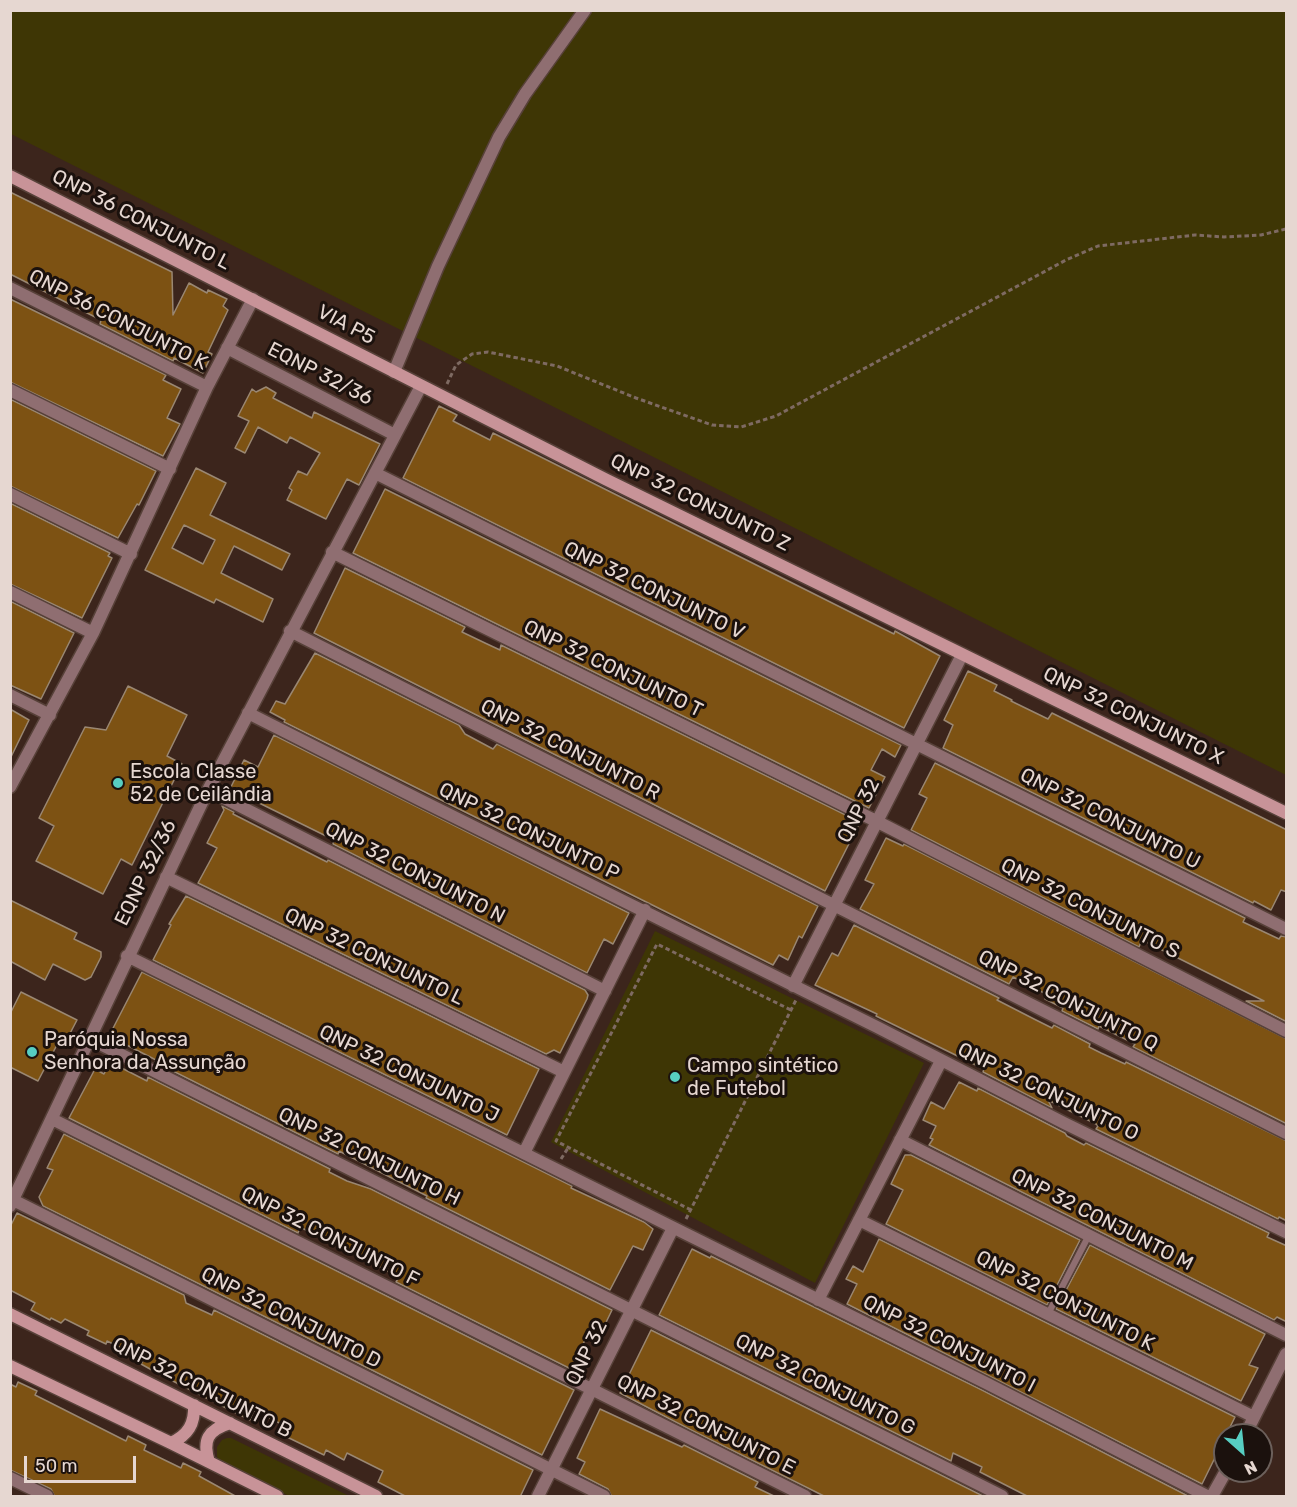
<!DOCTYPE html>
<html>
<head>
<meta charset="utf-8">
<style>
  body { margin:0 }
  #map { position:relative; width:1297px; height:1507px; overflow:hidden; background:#3c251c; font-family:Rubik,sans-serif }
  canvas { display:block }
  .frame { position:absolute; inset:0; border:12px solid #e6d7d1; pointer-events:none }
  .north { position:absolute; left:1213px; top:1423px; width:60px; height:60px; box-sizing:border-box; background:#1b110d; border:2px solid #6c605b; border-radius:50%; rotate:153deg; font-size:16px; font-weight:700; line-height:24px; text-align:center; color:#e6d7d1 }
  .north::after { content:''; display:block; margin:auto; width:21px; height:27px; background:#57cec2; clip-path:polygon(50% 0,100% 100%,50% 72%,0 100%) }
  .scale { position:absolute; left:24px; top:1456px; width:112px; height:27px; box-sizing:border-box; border:3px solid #e6d7d1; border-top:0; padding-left:8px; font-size:18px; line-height:21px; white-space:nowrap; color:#e6d7d1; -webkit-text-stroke:4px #1b110d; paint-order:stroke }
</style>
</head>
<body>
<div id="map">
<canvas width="1297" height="1507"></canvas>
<div class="frame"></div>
<div class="north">N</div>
<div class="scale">50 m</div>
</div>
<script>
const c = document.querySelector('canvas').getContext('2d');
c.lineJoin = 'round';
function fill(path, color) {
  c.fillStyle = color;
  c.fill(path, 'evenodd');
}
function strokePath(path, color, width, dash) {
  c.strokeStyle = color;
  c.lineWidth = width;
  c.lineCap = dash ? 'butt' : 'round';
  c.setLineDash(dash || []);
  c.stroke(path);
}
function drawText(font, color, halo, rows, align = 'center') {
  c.font = font + ' Rubik,sans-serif';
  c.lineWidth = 6;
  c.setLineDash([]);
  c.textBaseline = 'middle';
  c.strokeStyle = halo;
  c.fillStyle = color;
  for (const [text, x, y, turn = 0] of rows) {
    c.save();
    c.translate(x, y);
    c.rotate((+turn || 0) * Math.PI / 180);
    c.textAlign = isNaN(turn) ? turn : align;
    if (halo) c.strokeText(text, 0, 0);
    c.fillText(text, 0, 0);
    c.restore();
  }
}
fill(new Path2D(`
  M10,11H1286V775L11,134Z
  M655,931L924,1063L815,1283L551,1142Z
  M227,1438H231L349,1496H289L220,1461L217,1457V1447L222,1440Z`), '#3e3605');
const building = new Path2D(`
  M10,192L172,272L173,315L189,283L207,293L208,290L227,299L223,306L228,310L208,352L212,354L203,373L174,358L173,361L100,324L101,320L10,274Z
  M10,299L166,375L163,380L181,389L167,418L180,424L163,456L10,382Z
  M266,387L276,393L273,398L312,418L314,412L380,444L359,485L347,479L326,519L287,500L292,490L289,488L298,471L307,475L320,453L290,437L287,443L258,427L245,453L235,448L249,421L238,416L252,389L256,392Z
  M10,399L156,471L139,505L137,504L118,538L10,486Z
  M439,406L457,415L453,421L490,440L493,433L894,634L895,631L940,656L904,728L403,478Z
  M196,468L226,483L210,515L290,554L282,570L234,546L221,573L273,599L263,622L216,599L214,603L145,570ZM184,525L215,540L203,564L172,548Z
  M385,489L901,745L895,757L882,749L871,770L885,777L869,808L353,553Z
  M10,503L110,553L108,556L112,558L82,618L10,584Z
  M345,568L465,627L462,632L485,643L500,650L501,645L860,822L825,891L314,633Z
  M10,601L74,633L41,699L10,685Z
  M315,653L459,725L465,734L493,749L497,744L818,906L802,938L799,936L788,960L779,955L773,965L284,722L285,720L270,712L276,701L285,704Z
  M968,671L997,685L994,691L1012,700L1011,701L1048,719L1052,713L1287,830V892L1281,890L1271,910L1254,901L1253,903L943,748L953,725L944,720Z
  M128,686L187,715L167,756L182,764L132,865L121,859L103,894L36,861L54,826L39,818L85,727L106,730Z
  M10,709L29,720L10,759Z
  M274,735L629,913L613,944L604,939L587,973L333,844L334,840L322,834L249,798L242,795L241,797L229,791L244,760L258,767Z
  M935,763L1245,918L1243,922L1279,939L1281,936L1287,937V1022L1246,1001H1264L1146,942H1141L1139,947L911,830L927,798L919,794Z
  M222,806L234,812L233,814L321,859L327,862L328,860L585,990L588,995L587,999L560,1053L554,1050L546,1054L198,883L217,848L207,843L224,810Z
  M886,838L903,846L904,844L1287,1039V1124L1133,1047L1135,1044L1099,1026L1098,1029L1062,1011L1063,1008L1045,999L1046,994L1013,977L1009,984L860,909L874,884L865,880Z
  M186,896L539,1069L507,1135L153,960L171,925L169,924Z
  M10,900L77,933L74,939L101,952V957L91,977L85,980L53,964L45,980L10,961Z
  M854,925L999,998L997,1000L1034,1019L1052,1028L1054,1025L1090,1044L1089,1047L1101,1053L1125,1064L1126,1062L1287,1141V1221L1279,1217L1278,1219L1096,1129L1098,1126L1096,1124L1048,1100L1052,1108L983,1072L984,1069L876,1016L877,1014L815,985L832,953L838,956Z
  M142,972L572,1186L571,1188L644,1222L653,1229L643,1250L633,1246L610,1290L426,1198L427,1196L339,1151L338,1154L155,1062L156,1060L109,1036Z
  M21,992L77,1020L65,1043L59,1041L38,1081L10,1067V1014Z
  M110,1062L147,1081L148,1077L330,1169L329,1172L347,1181L371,1189L612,1310L597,1341L587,1336L571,1369L396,1282L399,1277L300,1227L298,1233L69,1118L95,1069L104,1074Z
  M959,1082L977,1091L978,1088L1065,1133L1067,1136L1084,1145L1086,1143L1269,1233L1267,1237L1287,1246V1322L1277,1317L1274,1320L929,1145L933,1139L930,1138L936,1126L923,1120L931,1102L944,1109Z
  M64,1134L574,1390L542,1455L43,1206L39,1197L53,1170L47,1168Z
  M905,1155H911L1080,1240L1047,1305L886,1224L903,1190L891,1184Z
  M17,1213L184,1295L186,1303L212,1315L214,1310L533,1470L520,1497H407L378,1482L383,1471L347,1453L344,1460L326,1450L324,1455L287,1437L291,1429L254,1410L250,1420L159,1374L141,1364L144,1359L107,1341L106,1344L87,1335L89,1331L65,1319L61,1323L51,1318L50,1320L31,1310L35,1303L10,1290V1227Z
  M879,1239L1235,1417L1202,1484L847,1304L857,1284L846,1279L853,1266L863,1272Z
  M1090,1245L1265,1334L1249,1365L1258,1368L1241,1401L1056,1309Z
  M692,1249L710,1258L711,1256L982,1390L1190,1497H1029L980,1472L982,1467L953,1453L951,1461L659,1315Z
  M651,1330L985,1497H826L691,1430L620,1393Z
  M18,1382L37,1391L35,1395L126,1441L128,1436L146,1445L144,1450L181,1468L183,1463L201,1472L199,1476L237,1497H55L51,1489L10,1470V1384L16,1387Z
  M600,1409L682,1447L684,1445L758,1482L755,1487L776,1497H612L608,1489L579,1474L585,1462L577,1458Z`);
fill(building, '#7d5213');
strokePath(building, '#9a8772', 1.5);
const lane = new Path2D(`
  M1048,1314L1089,1235`);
const street = new Path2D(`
  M10,288L207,387
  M227,348L395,435
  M394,372L438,266L499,137L525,94L585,10
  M10,390L170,469
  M375,473L1286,929
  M10,494L131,554
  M332,552L876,821L1286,1031
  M10,592L93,633
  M290,631L1286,1133
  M10,695L50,715
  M248,713L424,802L877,1027L1064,1123L1286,1232
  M10,787L93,633L207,387L253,299
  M208,790L605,991
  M166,877L564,1072
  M127,956L986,1383L1207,1496
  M793,986L962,655
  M90,1039L1002,1496
  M52,1119L805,1496
  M900,1140L1286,1335
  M524,1153L645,910
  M13,1200L604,1496
  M10,1206L208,790L421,386
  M859,1220L1254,1417
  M818,1300L941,1061
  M1245,1435L1286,1354
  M10,1478L47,1496
  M538,1496L673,1228
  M1212,1496L1226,1471`);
const secondary = new Path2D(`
  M10,176L605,479L1286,813
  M10,1314L376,1496
  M10,1366L171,1443L277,1496
  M171,1443C188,1435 195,1424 194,1405
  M209,1462C202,1440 208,1430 230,1423`);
strokePath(lane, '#574139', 9);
strokePath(street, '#574139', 15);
strokePath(secondary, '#574139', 15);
strokePath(new Path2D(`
  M447,384L456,365L472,354L488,352L557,366L636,398L712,425L741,427L776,416L1066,260L1098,246L1195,235L1224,237L1261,235L1286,229
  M561,1159L568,1148
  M691,1210L556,1141L657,944L791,1010
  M686,1219L796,1000`), '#7e6a62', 3, [4.5, 3]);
strokePath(lane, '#8f6e71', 6);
strokePath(street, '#8f6e71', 12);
strokePath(secondary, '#c89398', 12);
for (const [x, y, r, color] of [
  [118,783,6,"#57cec2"],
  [32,1052,6,"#57cec2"],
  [675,1077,6,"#57cec2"]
]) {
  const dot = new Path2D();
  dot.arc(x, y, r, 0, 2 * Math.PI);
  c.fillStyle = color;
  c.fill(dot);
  strokePath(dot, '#1b110d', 2);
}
drawText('20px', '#e6d7d1', '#1b110d', [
  ["QNP 36 CONJUNTO L",141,220,27],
  ["QNP 36 CONJUNTO K",118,320,27],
  ["VIA P5",346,325,28],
  ["EQNP 32/36",320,374,27],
  ["QNP 32 CONJUNTO Z",700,503,26],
  ["QNP 32 CONJUNTO V",654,591,26],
  ["QNP 32 CONJUNTO T",613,669,26],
  ["QNP 32 CONJUNTO X",1133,716,26],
  ["QNP 32 CONJUNTO R",570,750,27],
  ["QNP 32",859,811,-63],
  ["QNP 32 CONJUNTO U",1110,819,27],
  ["QNP 32 CONJUNTO P",529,832,26],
  ["EQNP 32/36",146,873,-64],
  ["QNP 32 CONJUNTO N",415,873,27],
  ["QNP 32 CONJUNTO S",1090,909,27],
  ["QNP 32 CONJUNTO L",374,957,26],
  ["QNP 32 CONJUNTO Q",1068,1001,27],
  ["QNP 32 CONJUNTO J",409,1074,26],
  ["QNP 32 CONJUNTO O",1048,1092,26],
  ["QNP 32 CONJUNTO H",369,1157,26],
  ["QNP 32 CONJUNTO M",1102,1220,27],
  ["QNP 32 CONJUNTO F",330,1237,27],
  ["QNP 32 CONJUNTO K",1065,1301,27],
  ["QNP 32 CONJUNTO D",291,1318,27],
  ["QNP 32 CONJUNTO I",949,1344,27],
  ["QNP 32",587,1353,-64],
  ["QNP 32 CONJUNTO G",825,1385,27],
  ["QNP 32 CONJUNTO B",202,1388,27],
  ["QNP 32 CONJUNTO E",706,1425,27]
]);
drawText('20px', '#e6d7d1', '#1b110d', [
  ["Escola Classe",130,772],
  ["52 de Ceilândia",130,795],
  ["Paróquia Nossa",44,1040],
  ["Senhora da Assunção",44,1063],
  ["Campo sintético",687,1066],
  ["de Futebol",687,1089]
], 'left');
</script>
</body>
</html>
